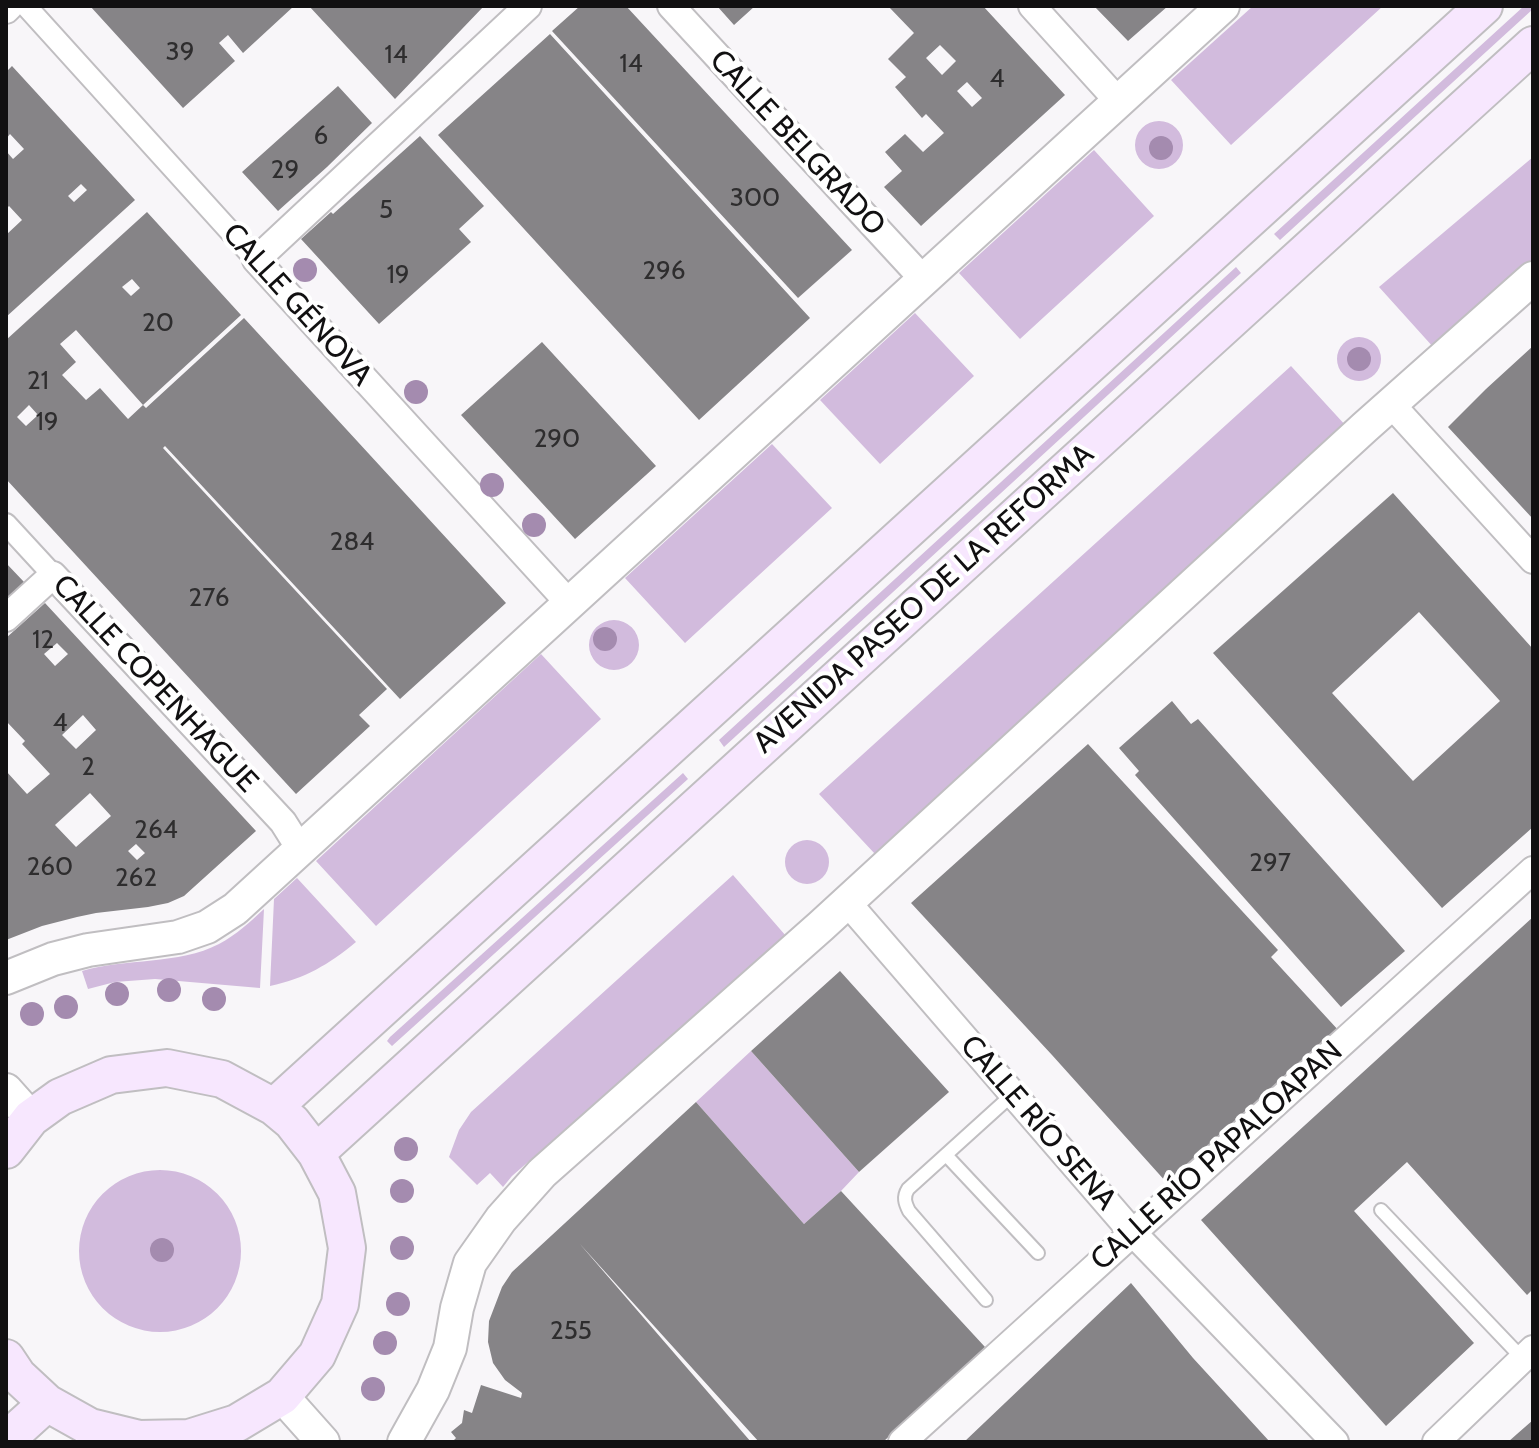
<!DOCTYPE html>
<html>
<head>
<meta charset="utf-8">
<style>
  body { margin:0 }
  #map { position:relative; width:1539px; height:1448px; overflow:hidden; background:#f8f6f9; font-family:Cabin,sans-serif }
  canvas { display:block }
  .frame { position:absolute; inset:0; border:8px solid #111011; pointer-events:none }
</style>
</head>
<body>
<div id="map">
<canvas width="1539" height="1448"></canvas>
<div class="frame"></div>
</div>
<script>
const c = document.querySelector('canvas').getContext('2d');
c.lineJoin = 'round';
function fill(path, color) {
  c.fillStyle = color;
  c.fill(path, 'evenodd');
}
function strokePath(path, color, width, dash) {
  c.strokeStyle = color;
  c.lineWidth = width;
  c.lineCap = dash ? 'butt' : 'round';
  c.setLineDash(dash || []);
  c.stroke(path);
}
function drawText(font, color, halo, rows, align = 'center') {
  c.font = font + ' Cabin,sans-serif';
  c.lineWidth = 8;
  c.setLineDash([]);
  c.textBaseline = 'middle';
  c.strokeStyle = halo;
  c.fillStyle = color;
  for (const [text, x, y, turn = 0] of rows) {
    c.save();
    c.translate(x, y);
    c.rotate((+turn || 0) * Math.PI / 180);
    c.textAlign = isNaN(turn) ? turn : align;
    if (halo) c.strokeText(text, 0, 0);
    c.fillText(text, 0, 0);
    c.restore();
  }
}
fill(new Path2D(`
  M1253,6H1383L1231,145L1171,80Z
  M1524,6H1533V9L1280,240L1274,234Z
  M1135 145a24 24 0 1 1 48 0a24 24 0 1 1-48 0Z
  M1094,150L1154,216L1020,339L959,273Z
  M1533,157V259L1434,348L1379,287Z
  M1236,267L1241,273L724,747L719,740Z
  M915,313L974,376L880,464L820,400Z
  M1337 359a22 22 0 1 1 44 0a22 22 0 1 1-44 0Z
  M1291,366L1347,427L875,854L819,794Z
  M772,444L832,508L685,643L625,578Z
  M589 645a25 25 0 1 1 50 0a25 25 0 1 1-50 0Z
  M541,654L601,719L376,926L316,861Z
  M683,773L688,779L392,1046L387,1041L390,1037Z
  M785 862a22 22 0 1 1 44 0a22 22 0 1 1-44 0Z
  M733,875L786,936L512,1176L503,1187L490,1173L477,1185L449,1157L459,1130L471,1112Z
  M297,878L356,942C328,965 306,978 270,986L274,899Z
  M264,909L260,988L155,979L115,982L88,989L82,971C125,958 179,965 219,944C236,935 250,922 264,909Z
  M751,1051L859,1172L841,1191L804,1224L696,1102Z
  M79 1251a81 81 0 1 1 162 0a81 81 0 1 1-162 0Z`), '#d2bbdd');
fill(new Path2D(`
  M90,6H294L243,53L228,35L219,43L235,61L183,108Z
  M309,6H484L395,99Z
  M580,6H626L852,250L798,298L552,31Z
  M717,6H755L734,25Z
  M888,6H983L1065,95L921,226L884,187L902,171L885,152L905,134L923,152L944,133L926,114L922,118L895,87L906,77L888,59L914,33ZM940,45L956,61L942,75L926,58ZM967,82L982,98L972,107L957,91Z
  M1094,6H1168L1128,41Z
  M550,34L810,318L699,420L438,135Z
  M12,66L135,200L6,317V235L22,220L9,206L6,209V151L13,159L24,149L10,134L6,139V72ZM81,184L87,190L74,202L68,196Z
  M338,86L372,123L327,167L278,211L242,172Z
  M420,136L484,206L459,229L471,242L379,324L301,239L331,212L333,214Z
  M147,212L241,315L143,405L76,330L60,344L76,362L62,375L86,400L100,388L128,419L143,405L146,408L244,318L506,603L400,699L165,446L163,448L387,689L359,715L370,726L296,794L6,479V340ZM132,279L140,288L131,296L122,287ZM29,405L38,415L26,426L17,417Z
  M542,342L656,466L575,539L461,415Z
  M1533,346V519L1448,427L1486,389Z
  M1393,493L1533,649V827L1442,908L1213,653ZM1419,612L1500,701L1413,781L1332,693Z
  M6,563L24,582L6,600Z
  M45,603L256,831L184,896L168,903L148,907L96,913L77,917L42,926L6,940V771L27,794L50,774L22,744L25,741L6,721V638ZM57,643L68,654L55,666L44,654ZM83,715L96,730L76,749L62,735ZM90,793L111,816L76,847L55,825ZM136,844L145,853L137,860L128,851Z
  M1172,701L1191,724L1198,719L1405,951L1341,1007L1135,775L1139,771L1119,748Z
  M1088,744L1278,950L1271,957L1340,1032L1290,1080L1167,1183L1052,1055L911,903Z
  M1533,917V1289L1527,1295L1407,1162L1354,1211L1474,1343L1386,1426L1201,1220Z
  M840,971L949,1092L859,1172L751,1051Z
  M696,1102L804,1224L841,1191L985,1347L883,1442H759L579,1243L751,1442H452L456,1438L451,1432L462,1423L464,1410L472,1413L481,1385L521,1398L522,1393L505,1380L493,1363L488,1342L489,1321L502,1287L512,1272Z
  M1131,1283L1193,1358L1270,1442H964Z
  M1533,1420V1442H1508L1517,1434Z`), '#868487');
const service = new Path2D(`
  M946,1155L1038,1253
  M1381,1210L1523,1359
  M986,1300L909,1211C905,1203 903,1197 908,1189L1013,1094`);
const pedestrian = new Path2D(`
  M26,6L256,260
  M6,524L53,575`);
const minor = new Path2D(`
  M528,6L256,260L569,603
  M671,6L924,280
  M1032,6L1118,101
  M6,10L10,6
  M1391,404L1533,560
  M6,618L53,575L283,822L300,849
  M847,902L1133,1233L1335,1442
  M902,1442L1533,870
  M1436,1442L1533,1349`);
const tertiary = new Path2D(`
  M6,978L53,959L88,950L178,937L207,927L235,909L1223,6
  M6,1090L31,1118
  M282,1396L323,1442
  M404,1442L433,1390L450,1348L457,1308L470,1263L501,1219L542,1173L821,926L1365,427L1533,278`);
const secondary = new Path2D(`
  M274,1107L1484,6
  M6,1150L31,1118L60,1097L111,1075L167,1068L222,1079L274,1107L292,1122L316,1153L337,1193L347,1248L340,1304L317,1355L282,1396L237,1423L189,1438L139,1439L90,1427L47,1403L18,1376L6,1358
  M316,1153L1533,45
  M6,1440L47,1403`);
strokePath(service, '#c0bec1', 16);
strokePath(pedestrian, '#c0bec1', 24);
strokePath(minor, '#c0bec1', 30);
strokePath(tertiary, '#c0bec1', 36);
strokePath(secondary, '#c0bec1', 40);
strokePath(service, '#fff', 12);
strokePath(pedestrian, '#fff', 20);
strokePath(minor, '#fff', 26);
strokePath(tertiary, '#fff', 32);
strokePath(secondary, '#f7e7fe', 36);
c.fillStyle = '#a48baf';
for (const [x, y] of [
  [1161,148],
  [305,270],
  [1359,359],
  [416,392],
  [492,485],
  [534,525],
  [605,639],
  [169,990],
  [117,994],
  [214,999],
  [66,1007],
  [32,1014],
  [406,1149],
  [402,1191],
  [402,1248],
  [162,1250],
  [398,1304],
  [385,1343],
  [373,1389]
]) {
  c.beginPath();
  c.arc(x, y, 12, 0, 2 * Math.PI);
  c.fill();
}
drawText('26px', '#2e2d2e', null, [
  ["39",180,52],
  ["14",396,55],
  ["14",631,64],
  ["4",997,79],
  ["6",321,136],
  ["29",285,170],
  ["300",755,198],
  ["5",386,210],
  ["296",664,271],
  ["19",398,275],
  ["20",158,323],
  ["21",38,381],
  ["19",47,422],
  ["290",557,439],
  ["284",352,542],
  ["276",209,598],
  ["12",43,640],
  ["4",60,723],
  ["2",88,767],
  ["264",156,830],
  ["297",1270,863],
  ["260",50,867],
  ["262",136,878],
  ["255",571,1331]
]);
drawText('30px', '#111011', '#fff', [
  ["CALLE BELGRADO",797,143,47],
  ["CALLE GÉNOVA",297,305,48],
  ["AVENIDA PASEO DE LA REFORMA",924,599,-42],
  ["CALLE COPENHAGUE",155,684,47],
  ["CALLE RÍO SENA",1038,1123,49],
  ["CALLE RÍO PAPALOAPAN",1217,1156,-42]
]);
</script>
</body>
</html>
